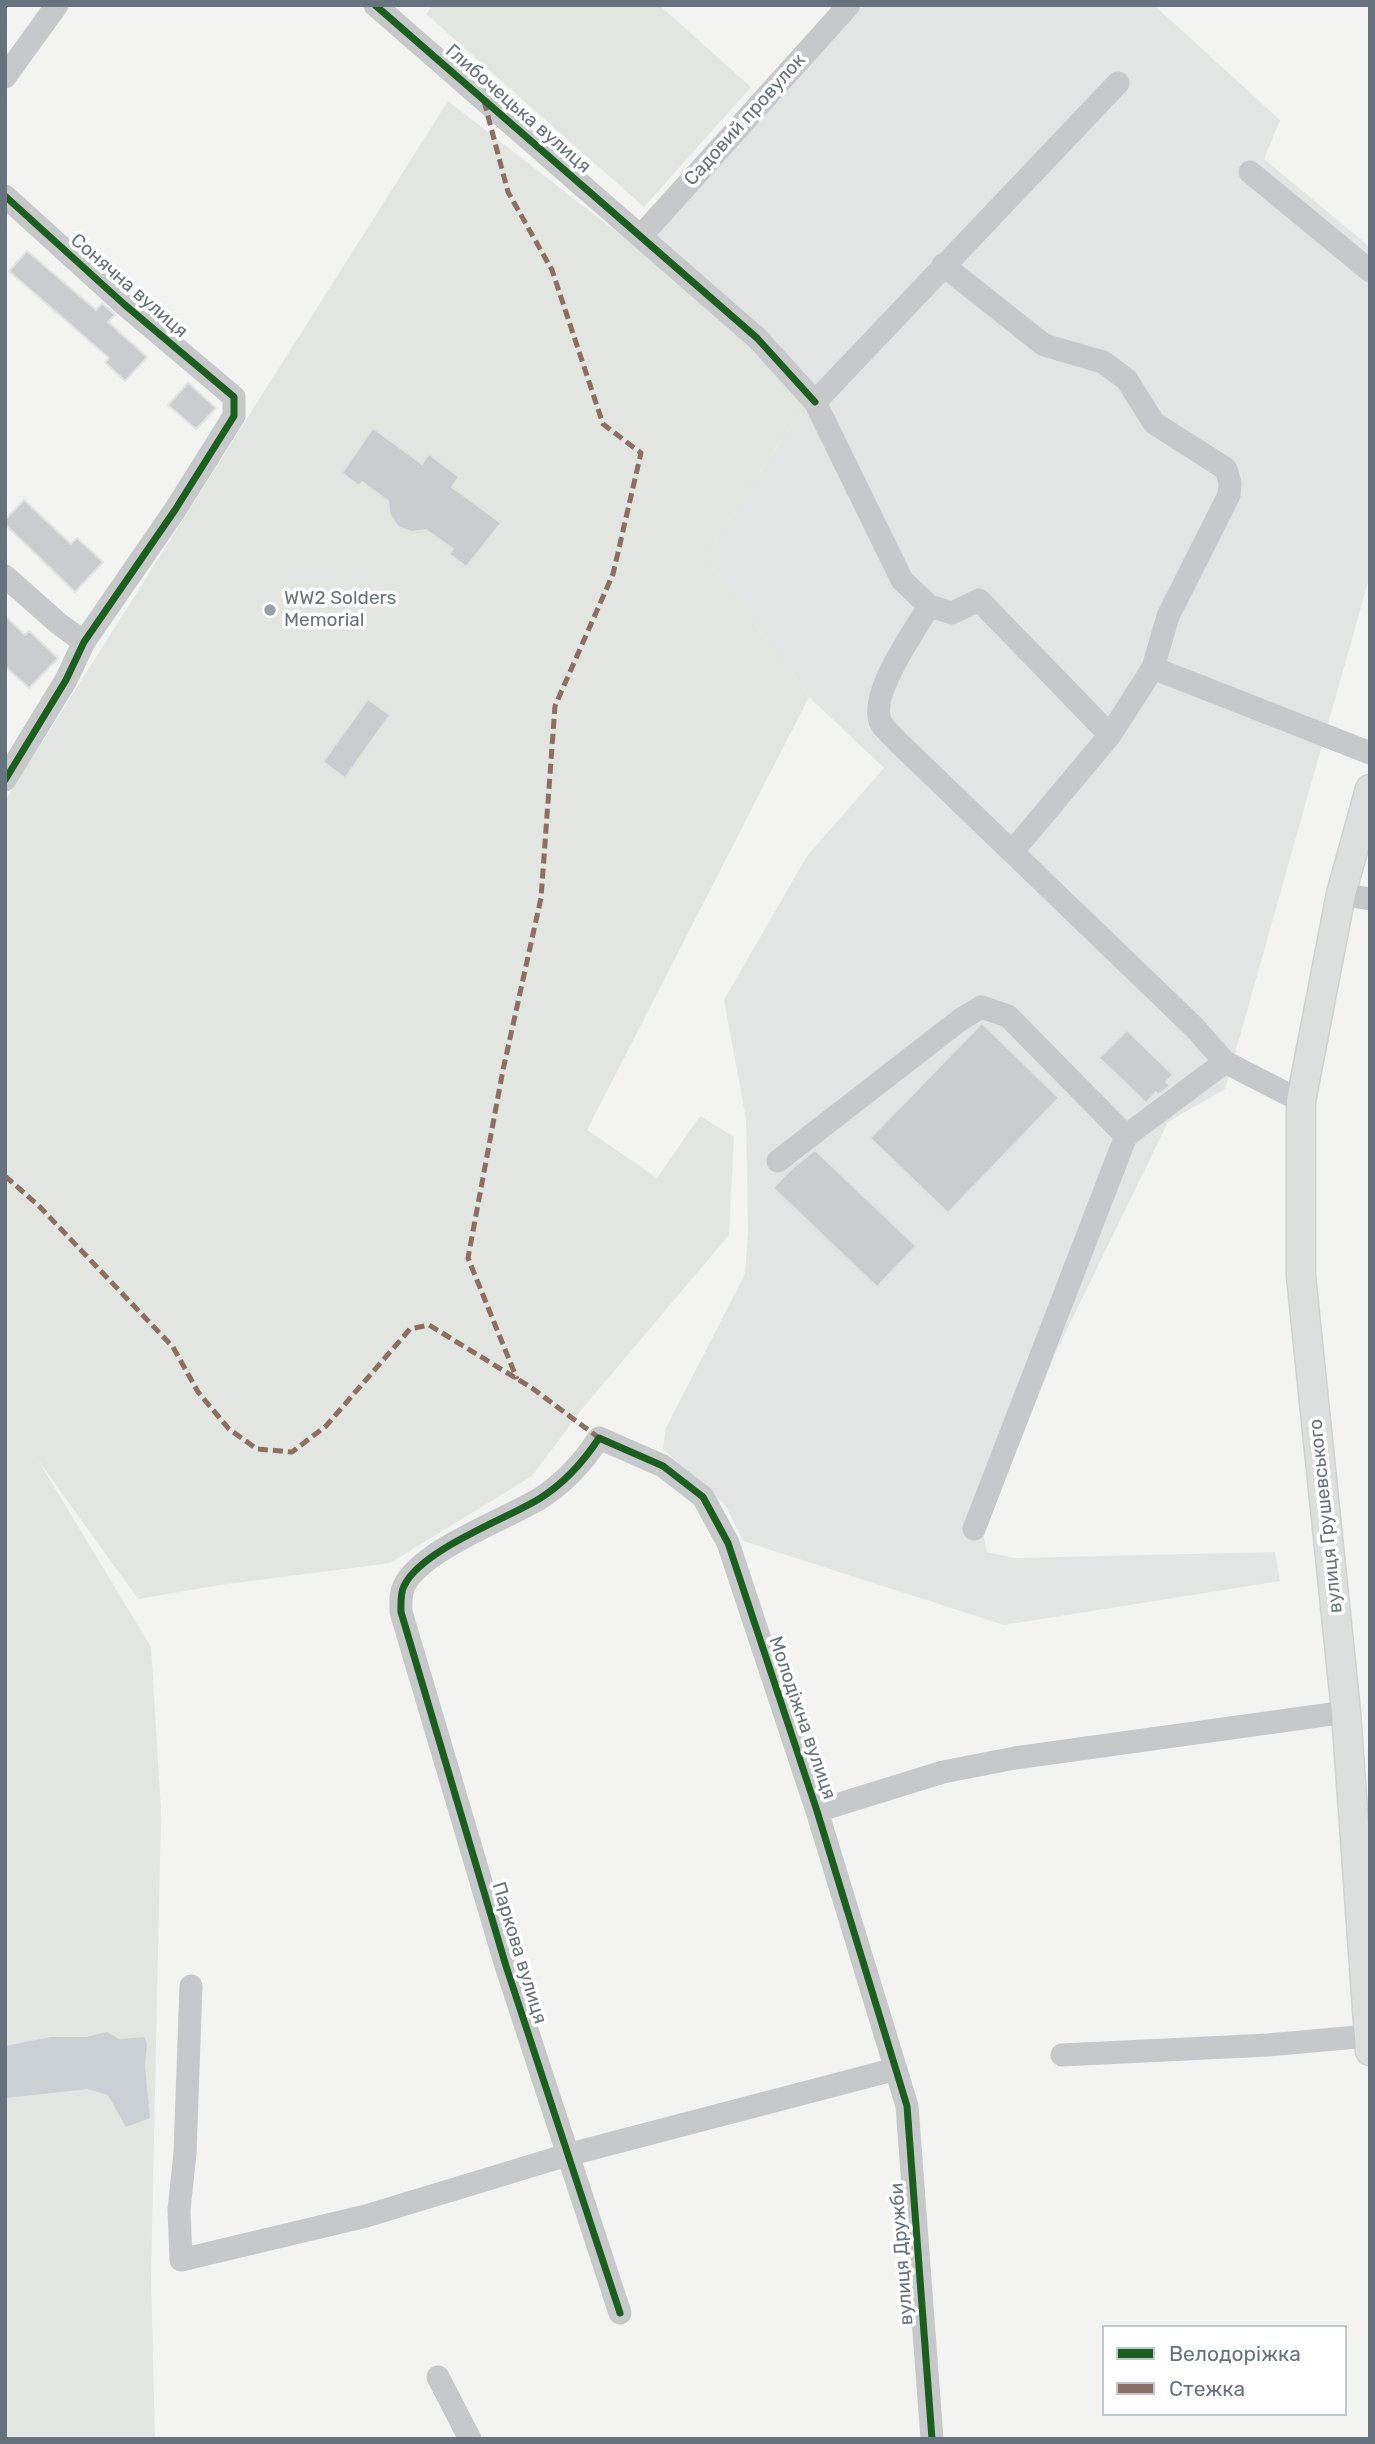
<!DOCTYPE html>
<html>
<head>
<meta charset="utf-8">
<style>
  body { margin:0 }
  #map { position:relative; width:1375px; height:2444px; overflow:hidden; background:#f3f3f2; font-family:Rubik,sans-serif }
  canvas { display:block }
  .frame { position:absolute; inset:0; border:7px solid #66737e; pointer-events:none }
  .legend { position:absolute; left:1102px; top:2325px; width:245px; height:91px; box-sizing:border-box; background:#fff; border:2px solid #c2c7cb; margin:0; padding:9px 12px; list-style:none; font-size:21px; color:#66737e }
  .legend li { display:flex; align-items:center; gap:14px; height:35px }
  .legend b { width:35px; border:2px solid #c2c7cb }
</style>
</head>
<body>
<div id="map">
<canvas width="1375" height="2444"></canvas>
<div class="frame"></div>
<ul class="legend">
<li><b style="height:9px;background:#1b5e20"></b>Велодоріжка</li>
<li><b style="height:9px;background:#8d6e63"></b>Стежка</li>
</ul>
</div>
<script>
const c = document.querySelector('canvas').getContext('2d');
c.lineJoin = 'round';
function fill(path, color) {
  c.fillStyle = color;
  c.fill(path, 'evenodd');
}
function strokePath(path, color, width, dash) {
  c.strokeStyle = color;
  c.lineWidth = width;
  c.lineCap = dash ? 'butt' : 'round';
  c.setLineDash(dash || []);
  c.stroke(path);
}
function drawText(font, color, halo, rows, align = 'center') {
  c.font = font + ' Rubik,sans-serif';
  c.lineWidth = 7;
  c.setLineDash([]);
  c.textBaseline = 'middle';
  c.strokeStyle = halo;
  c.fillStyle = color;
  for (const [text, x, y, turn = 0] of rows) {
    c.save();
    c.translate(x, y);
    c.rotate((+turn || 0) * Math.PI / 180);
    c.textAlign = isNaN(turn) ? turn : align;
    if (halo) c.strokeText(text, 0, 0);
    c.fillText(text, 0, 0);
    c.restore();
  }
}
fill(new Path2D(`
  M863,5H1154L1280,120L1264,159L1370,247V575L1225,1089L1168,1122L1056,1352L983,1534L987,1552L1014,1558L1275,1552L1280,1581L1004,1625L743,1541L726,1506L663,1449L666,1428L745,1274L748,1233L746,1119L724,1000L807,856L884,768L809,697L705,556L803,407L640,250Z`), '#e3e5e4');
fill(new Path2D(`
  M433,5H659L751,87L644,207L426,14Z
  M448,101L735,324L803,407L705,556L809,697L587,1130L657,1178L700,1116L734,1137L729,1235L582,1409L532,1476L390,1563L220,1585L138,1599L36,1457L151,1647L161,1811L151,2276L155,2439H5V801Z`), '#e2e5e0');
fill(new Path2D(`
  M107,2032L119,2039L144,2037L147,2043L145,2067L150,2118L126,2127L108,2095L88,2089L5,2098V2046L51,2037H87Z`), '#cad0d3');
const building = new Path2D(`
  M27,251L96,310L102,303L115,315L108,322L147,357L125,381L105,362L109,358L9,271Z
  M188,383L216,408L196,429L168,405Z
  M373,428L422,464L429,454L459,477L452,487L501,523L466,567L449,554L453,549L426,530L412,532L398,527L390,515L388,501L362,482L359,486L342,473Z
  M24,500L71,544L77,538L103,562L75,592L5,524V520Z
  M5,616L25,635L29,631L58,658L29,688L5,666Z
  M368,699L390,715L345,778L323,762Z
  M982,1023L1059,1098L948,1213L870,1138Z
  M1127,1030L1173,1075L1166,1082L1170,1085L1167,1088L1158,1095L1156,1092L1146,1103L1099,1058Z
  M815,1150L916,1246L877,1287L773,1188L792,1168Z`);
fill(building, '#cbcccd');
strokePath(building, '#e2e2e2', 2);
const major = new Path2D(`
  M1370,789L1341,894L1301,1101V1276L1346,1712L1370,2051`);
strokePath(major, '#d0d1d1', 31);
strokePath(new Path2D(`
  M375,5L757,338L815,402
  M5,77L57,5
  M1250,172L1370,271
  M5,196L125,305L234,397V416L175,510L84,642L66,680L5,780
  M641,236L849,5
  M943,265L1044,345L1103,362L1127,380L1154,423L1226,469L1230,483L1229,495L1168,616L1153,668L1110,735L1013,851
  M5,576L59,624L84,642
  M929,606C915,631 867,696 881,723C885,730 894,737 899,743L1195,1028L1225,1062L1301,1101
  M1153,668L1370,753
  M1110,735L979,600L952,613L929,606L902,580L815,402L1118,83
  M1341,894L1370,899
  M778,1161L960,1020L981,1007L1008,1016L1126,1136L1225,1062
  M974,1529L1126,1136
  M817,1811L943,1772L1015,1758L1346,1712
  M191,1986L185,2153L179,2210L181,2260L366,2216L567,2155L896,2069
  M1062,2055L1268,2045L1368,2036
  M620,2313L506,1966L401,1612C401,1603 400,1594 404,1586C421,1550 504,1520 539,1499C563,1484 584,1461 599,1438L663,1466L703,1497L728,1543L817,1811L907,2106L932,2439
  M438,2377L470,2439`), '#c7c8c9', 23);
strokePath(major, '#dddede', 28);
strokePath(new Path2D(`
  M484,101L508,192L552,270L603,424L641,453L613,574L555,706L541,898L503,1070L468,1258L517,1379
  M5,1176L39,1206L173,1347L198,1392L229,1429L257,1449L292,1452L326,1426L410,1329L429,1325L532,1388L599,1438`), '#8d6e63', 5, [10, 5]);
strokePath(new Path2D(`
  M375,5L757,338L815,402
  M5,196L125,305L234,397V416L175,510L84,642L66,680L5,780
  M620,2313L506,1966L401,1612C401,1603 400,1594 404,1586C421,1550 504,1520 539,1499C563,1484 584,1461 599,1438L663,1466L703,1497L728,1543L817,1811L907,2106L932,2439`), '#1b5e20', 7);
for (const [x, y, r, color] of [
  [270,610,7,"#97a0a7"]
]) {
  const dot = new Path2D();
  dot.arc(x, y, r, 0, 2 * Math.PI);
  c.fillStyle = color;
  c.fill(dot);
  strokePath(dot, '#fff', 2.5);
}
drawText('19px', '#66737e', '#fff', [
  ["Глибочецька вулиця",518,109,41],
  ["Садовий провулок",745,120,-48],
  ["Сонячна вулиця",129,286,41],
  ["вулиця Грушевського",1326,1516,-96],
  ["Молодіжна вулиця",802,1718,71],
  ["Паркова вулиця",519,1953,73],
  ["вулиця Дружби",902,2254,-94]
]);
drawText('19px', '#66737e', '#fff', [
  ["WW2 Solders",284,599],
  ["Memorial",284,621]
], 'left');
</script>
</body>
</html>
